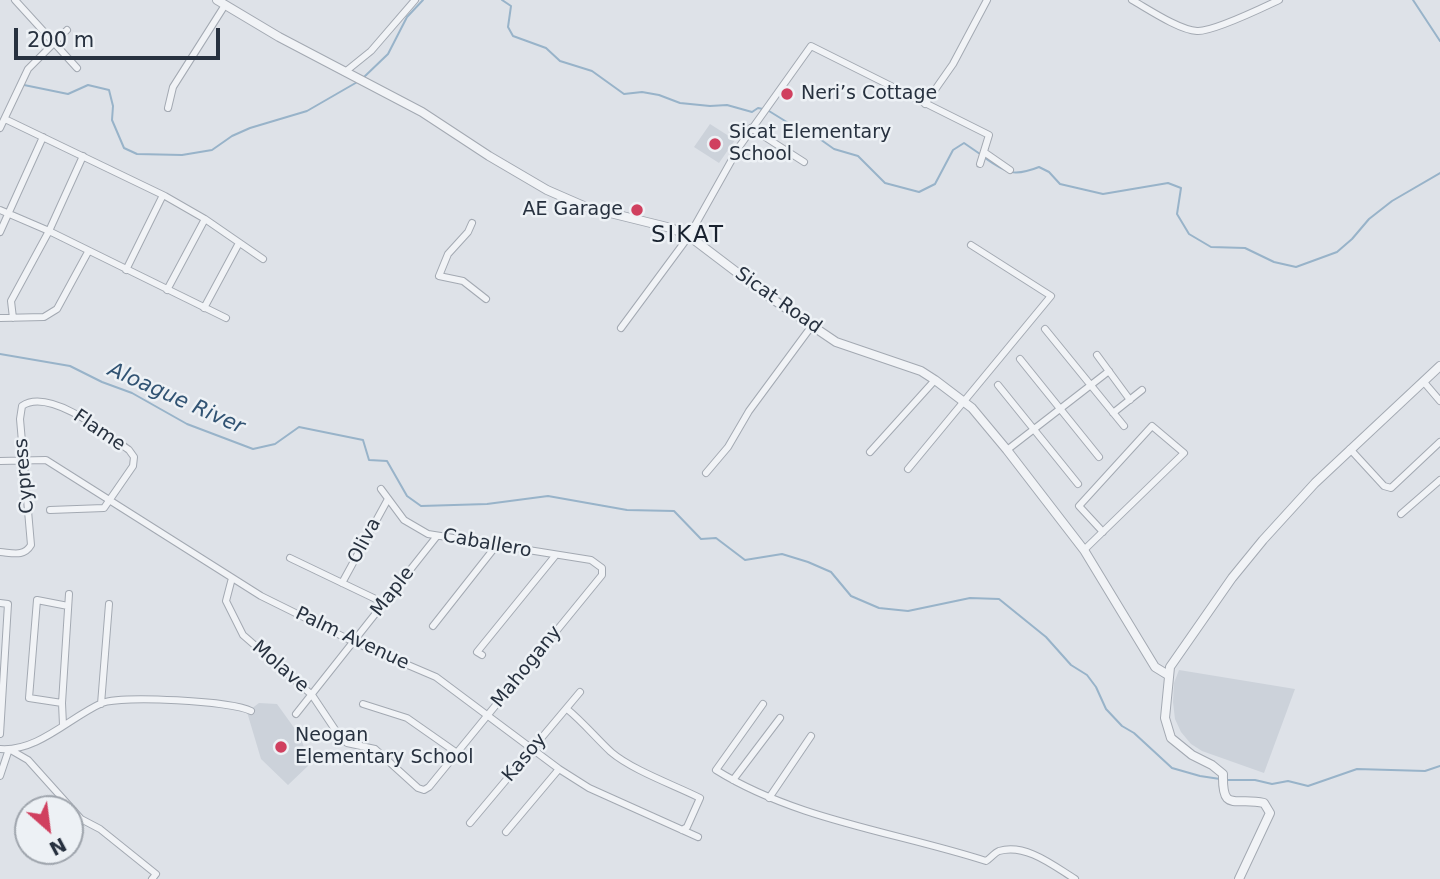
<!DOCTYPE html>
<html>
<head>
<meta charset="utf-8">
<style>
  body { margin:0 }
  #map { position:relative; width:1440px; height:879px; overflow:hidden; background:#dee2e8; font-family:"DejaVu Sans",sans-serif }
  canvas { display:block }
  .north { position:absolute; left:14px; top:795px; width:70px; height:70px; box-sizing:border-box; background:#edf1f5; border:2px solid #9ea4ac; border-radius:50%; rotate:152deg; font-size:19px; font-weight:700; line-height:28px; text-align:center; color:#27313f }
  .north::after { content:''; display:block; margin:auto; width:24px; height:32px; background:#d0405f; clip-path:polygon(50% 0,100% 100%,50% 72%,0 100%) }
  .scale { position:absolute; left:14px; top:28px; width:206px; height:32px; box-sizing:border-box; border:4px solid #27313f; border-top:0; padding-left:9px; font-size:21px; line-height:24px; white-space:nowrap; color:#27313f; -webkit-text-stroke:5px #edf1f5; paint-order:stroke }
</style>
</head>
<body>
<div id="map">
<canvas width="1440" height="879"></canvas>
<div class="north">N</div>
<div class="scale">200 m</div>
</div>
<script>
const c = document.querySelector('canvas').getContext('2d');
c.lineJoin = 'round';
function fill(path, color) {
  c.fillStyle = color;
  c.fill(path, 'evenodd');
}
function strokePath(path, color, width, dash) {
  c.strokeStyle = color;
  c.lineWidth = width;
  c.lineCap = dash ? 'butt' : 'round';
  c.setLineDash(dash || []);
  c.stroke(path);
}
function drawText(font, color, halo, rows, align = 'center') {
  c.font = font + ' "DejaVu Sans",sans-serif';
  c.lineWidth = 5;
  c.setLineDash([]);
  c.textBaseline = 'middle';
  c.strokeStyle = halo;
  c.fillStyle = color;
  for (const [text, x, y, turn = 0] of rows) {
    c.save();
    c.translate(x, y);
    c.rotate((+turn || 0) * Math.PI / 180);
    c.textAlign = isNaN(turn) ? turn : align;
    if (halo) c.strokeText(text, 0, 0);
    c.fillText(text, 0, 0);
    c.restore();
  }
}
fill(new Path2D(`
  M710,124L735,140L719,163L694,147Z
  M1179,670L1295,689L1264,773L1202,751L1191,744L1181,732L1175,719L1173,702L1174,683Z
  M259,703L277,704L300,736L310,764L288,785L261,759L247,712Z`), '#ccd2da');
strokePath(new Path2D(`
  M502,0L511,6L508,27L513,36L546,48L560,61L592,71L624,94L642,92L659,95L680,103L710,106L727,105L752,112L758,108L763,109
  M1413,0L1440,41
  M363,78L388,54L407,17L423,0
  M24,85L68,94L88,85L109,90L113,106L112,120L124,148L137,154L182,155L212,150L232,136L250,128L307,111L359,81
  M769,111L790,124L807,130L834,149L858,156L885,183L919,192L935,184L953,150L964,143L980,154
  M985,158C1006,173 1014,177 1039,167L1049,172L1060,184L1103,194L1168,183L1181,188L1177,214L1189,234L1211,247L1245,248L1274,262L1296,267L1337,252L1352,239L1369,219L1392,201L1440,173
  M0,354L70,366L102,382L132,393L187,424L253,449L275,444L299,427L363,440L369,460L387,461L407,496L421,506L487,504L548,496L627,510L674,511L701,539L716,538L745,560L782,554L808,562L831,572L851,596L879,608L908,611L970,598L999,599L1046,637L1071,665L1087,675L1096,687L1106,709L1122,726L1134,733L1172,768L1200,776L1220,779
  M1226,780H1255L1272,784L1288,781L1308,786L1357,769L1425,771L1440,766`), '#98b3c9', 2);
const minor = new Path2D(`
  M15,0L77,68
  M1132,0C1148,9 1179,30 1197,31C1213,32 1262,8 1279,0
  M345,72L371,51L415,0
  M925,104L953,64L987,0
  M168,108L173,87L225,5
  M5,119L165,196L205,219L263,259
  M0,128L28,69L67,30
  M751,128L804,162
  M984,152L1010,170
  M0,210L49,231L226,318
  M472,223L468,232L448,254L439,276L463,281L486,299
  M0,232L43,137
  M126,270L163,195
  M167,290L205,219
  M204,308L239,243
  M0,318L44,317L57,309L88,252
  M13,318L11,301L49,231L83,156
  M621,328L689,236L739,147L811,46L989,135L980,164
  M1045,329L1124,426
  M1097,355L1130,400
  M1020,359L1099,457
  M1423,381L1440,401
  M998,385L1078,484
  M1113,413L1142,390
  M1350,449L1384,486L1391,488L1440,442
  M1007,450L1109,371
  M870,452L935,380
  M0,461L46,460L261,596L354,642L436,677L559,769L589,788L698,837
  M908,469L1051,296L971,245
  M706,473L728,447L749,411L811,327
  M1401,514L1440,480
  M1084,550L1184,453L1152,426L1079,506L1103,532
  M0,552C13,553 24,557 31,545L20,419L22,406C49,387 107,434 129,450L134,457L133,466L104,508L50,510
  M290,558L384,603
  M232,578L226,601L243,635L312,695L340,737L347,743L375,749L418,788L424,790L429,787L602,575V568L591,560L428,534L404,520L381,489
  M342,583L388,499
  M0,603L8,604L0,734
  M433,626L496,546
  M482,655L477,652L555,556
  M62,703L29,698L37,600L68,606
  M101,704L109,604
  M363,704L407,718L457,753
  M763,704L716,770C796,820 896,832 986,861C990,859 994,853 999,851C1026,843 1054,866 1075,879
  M567,709C583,722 596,738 611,752C632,770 674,785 700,798L687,827L682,830
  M296,714L437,536
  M63,725L62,703L69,594
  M0,749C38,752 70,717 102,703C122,695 232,701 251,711
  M0,776L9,749L28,760L81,819L100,829L156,874L152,879
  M733,780L780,718
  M769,798L811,736
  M470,823L580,692
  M506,832L559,769`);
const tertiary = new Path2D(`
  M217,0L279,37L422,112L489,156L547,190L586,207L671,228L689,236L768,296L836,342L921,371L935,380L972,408L1007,450L1084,550L1155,667L1168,675
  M1239,879L1270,813L1264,803C1235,796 1222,814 1223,774L1212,765L1192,755L1171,738L1165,718L1170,667L1232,578L1263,540L1315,483L1440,366`);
strokePath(minor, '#a3a9b2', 8);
strokePath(tertiary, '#a3a9b2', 10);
strokePath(minor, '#f1f3f6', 6);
strokePath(tertiary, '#f1f3f6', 8);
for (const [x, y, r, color] of [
  [787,94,7,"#d0405f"],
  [715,144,7,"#d0405f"],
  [637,210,7,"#d0405f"],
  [281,747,7,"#d0405f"]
]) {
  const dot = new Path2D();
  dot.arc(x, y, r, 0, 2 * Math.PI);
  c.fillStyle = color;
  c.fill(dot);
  strokePath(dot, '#edf1f5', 2.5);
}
drawText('19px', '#27313f', '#edf1f5', [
  ["Neri’s Cottage",801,94],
  ["Sicat Elementary",729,133],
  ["School",729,155],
  ["AE Garage",623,210,"right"],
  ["Neogan",295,736],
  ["Elementary School",295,758]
], 'left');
drawText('19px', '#27313f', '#edf1f5', [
  ["Sicat Road",778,301,35],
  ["Flame",99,431,34],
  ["Cypress",25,476,-95],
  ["Oliva",365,541,-62],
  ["Caballero",487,544,10],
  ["Maple",393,592,-52],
  ["Palm Avenue",352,639,25],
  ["Molave",280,667,41],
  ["Mahogany",527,667,-51],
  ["Kasoy",525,758,-50]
]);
drawText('italic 21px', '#315373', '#edf1f5', [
  ["Aloague River",176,399,24]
]);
c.letterSpacing = '2px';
drawText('23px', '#19222f', '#edf1f5', [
  ["SIKAT",688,236]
]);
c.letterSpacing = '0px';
</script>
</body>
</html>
